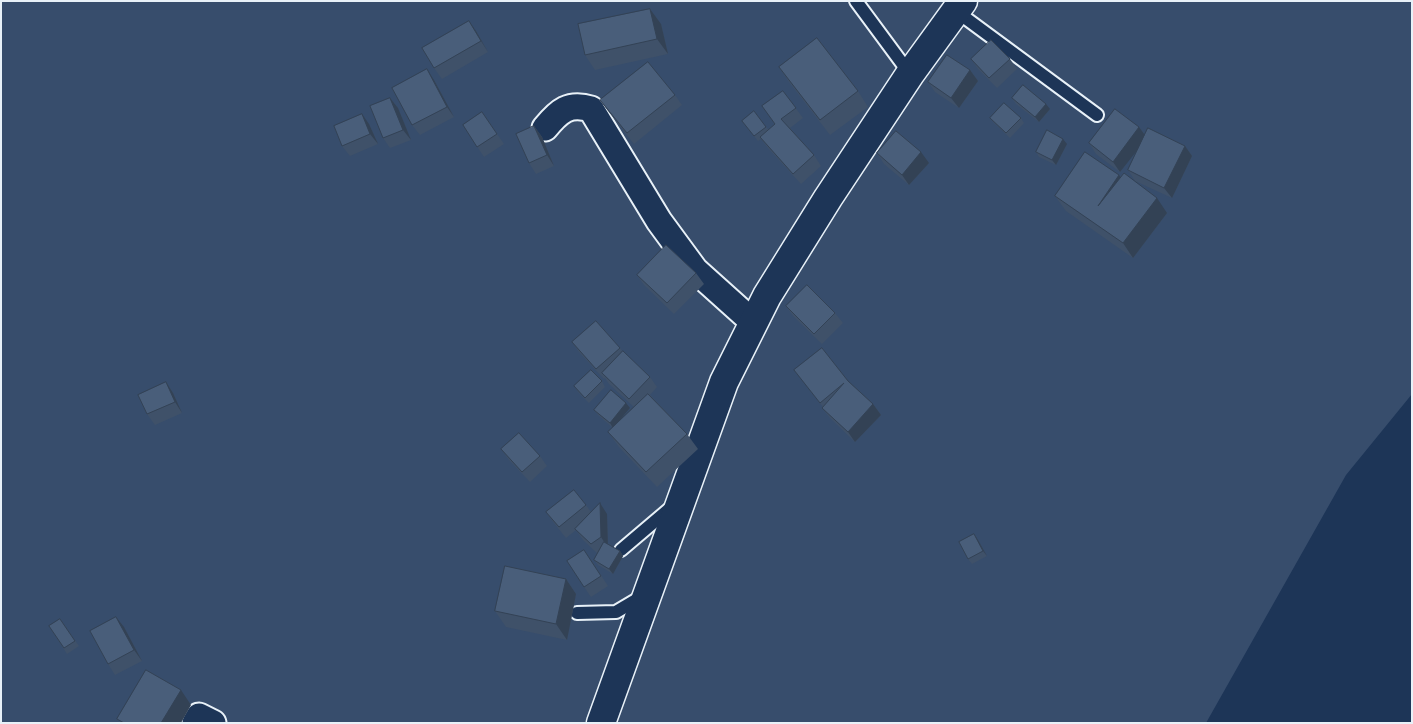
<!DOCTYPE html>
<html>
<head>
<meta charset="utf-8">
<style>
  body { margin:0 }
  #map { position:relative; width:1413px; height:724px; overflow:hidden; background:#1d3557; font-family:"Comic Neue",sans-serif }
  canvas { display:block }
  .frame { position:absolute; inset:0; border:2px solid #e8f1f8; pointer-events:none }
</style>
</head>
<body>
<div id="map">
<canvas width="1413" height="724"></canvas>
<div class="frame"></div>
</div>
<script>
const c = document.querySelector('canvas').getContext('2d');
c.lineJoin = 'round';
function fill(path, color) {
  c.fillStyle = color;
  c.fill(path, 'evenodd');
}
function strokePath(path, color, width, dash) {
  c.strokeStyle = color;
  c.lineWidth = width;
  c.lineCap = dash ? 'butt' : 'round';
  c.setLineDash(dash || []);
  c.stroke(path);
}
fill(new Path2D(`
  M1,1H1412V394L1346,475L1206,723H1Z`), '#374d6c');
const service = new Path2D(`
  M856,1L910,74
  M956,11L1097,115
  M621,550L674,505
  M577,613L616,612L643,596`);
const minor = new Path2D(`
  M545,128C559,111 569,102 591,109L659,221L695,270L754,323
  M195,723L199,716L213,723`);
const tertiary = new Path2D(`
  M601,723L724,382L767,296L828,198L910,74L963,1`);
strokePath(service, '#e8f1f8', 16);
strokePath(minor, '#e8f1f8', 29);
strokePath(tertiary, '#e8f1f8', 31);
strokePath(service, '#1d3557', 12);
strokePath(minor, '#1d3557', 25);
strokePath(tertiary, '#1d3557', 28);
fill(new Path2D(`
  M661,24L668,54L595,70L585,55Z
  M476,31L488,52L442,79L434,68Z
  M971,59H1010L1017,69L997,88L978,69Z
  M779,67L858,91L868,107L830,135L789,82Z
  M970,70L978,81L959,108L935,92L928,82Z
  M434,80L454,117L420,135L412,125Z
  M783,91L803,118L790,128L814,155L821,166L801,184L768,148L761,139L758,141L742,121L766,127L769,130L775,124Z
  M675,95L682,105L634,144L608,111L600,100Z
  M390,98L398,108L411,140L390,148L383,138Z
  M1012,98L1050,109L1039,122L1016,104Z
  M482,112L504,144L484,157L463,125Z
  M990,118H1021L1024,123L1010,138L994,123Z
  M369,124L378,144L350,156L342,146Z
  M534,126L542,137L554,166L536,174L529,163Z
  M1139,127L1145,135L1185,146L1192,156L1172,198L1135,181L1128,170L1138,148L1120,172L1096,154L1089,143Z
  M1067,144L1056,165L1039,157L1036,152Z
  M877,153L929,163L909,185L884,164Z
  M1119,175L1120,177L1167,213L1133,258L1066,211L1055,196Z
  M696,273L704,284L674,314L644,285L637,275Z
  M786,306L835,313L843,323L822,344L794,317Z
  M572,342L620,348L623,352L650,377L657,387L650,395L687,434L698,449L657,487L619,447L608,432L613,428L598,415L594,410L630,408L616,424L634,407L609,384L605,378L604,379L579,352Z
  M794,370L848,381L873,404L881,415L855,442L830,418L822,408L823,407Z
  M602,381L605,387L589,403L578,392L574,386Z
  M166,382L173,393L182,413L155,425L147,414Z
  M501,449L540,456L547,466L530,482L509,460Z
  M586,505L591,512L607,514L608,545L620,551L623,556L613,574L598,565L594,560L598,554L583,540L576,530L566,538L554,523L546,512Z
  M978,540L987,556L972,564L968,559Z
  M591,560L608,586L591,597L584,587Z
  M566,579L576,594L567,640L506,627L495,611Z
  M60,619L79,646L67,654L49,626Z
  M124,627L142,661L115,675L108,664Z`), '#3f5169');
fill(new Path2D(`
  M650,9L661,24L668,54L657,39Z
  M469,21L476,31L488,52L481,41Z
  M427,69L434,80L454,117L447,107Z
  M970,70L978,81L959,108L951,98Z
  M390,98L398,108L411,140L403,130Z
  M1046,104L1050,109L1039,122L1035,117Z
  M362,114L369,124L378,144L370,134Z
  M534,126L542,137L554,166L547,155Z
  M1139,127L1147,138L1120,172L1113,162Z
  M1063,139L1067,144L1056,165L1052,160Z
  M1185,146L1192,156L1172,198L1164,188Z
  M921,152L929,163L909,185L902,175Z
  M1119,175L1129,190L1098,206Z
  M1157,198L1167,213L1133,258L1123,243Z
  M166,382L173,393L182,413L175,402Z
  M626,403L630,408L613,428L610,423Z
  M873,404L881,415L855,442L848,432Z
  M600,503L607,514L608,548L601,537Z
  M974,534L978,540L987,556L983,551Z
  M620,551L623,556L613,574L609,569Z
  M566,579L576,594L567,640L556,624Z
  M116,617L124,627L142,661L134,650Z
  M181,690L191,705L181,723H161Z`), '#334255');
const building = new Path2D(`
  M650,9L657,39L585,55L578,24Z
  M469,21L481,41L434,68L422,48Z
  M817,38L858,91L820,120L779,67Z
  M991,40L1010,59L989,78L971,59Z
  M947,55L970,70L951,98L928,82Z
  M648,62L675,95L627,133L600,100Z
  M427,69L447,107L412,125L392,88Z
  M1023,85L1046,104L1035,117L1012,98Z
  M783,91L796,108L781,119L814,155L793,174L760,137L775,124L762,106Z
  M390,98L403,130L383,138L370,106Z
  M1004,103L1021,118L1006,133L990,118Z
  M1115,109L1139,127L1113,162L1089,143Z
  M754,111L766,127L754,136L742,121Z
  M482,112L497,134L477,147L463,125Z
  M362,114L370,134L342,146L334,126Z
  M534,126L547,155L529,163L516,134Z
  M1148,128L1185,146L1164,188L1128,170Z
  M1047,130L1063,139L1052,160L1036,152Z
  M896,131L921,152L902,175L877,153Z
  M1085,152L1119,175L1098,206L1124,173L1157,198L1123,243L1055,196Z
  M666,245L696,273L667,303L637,275Z
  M807,285L835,313L814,334L786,306Z
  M596,321L620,348L596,369L572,342Z
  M822,348L848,381L873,404L848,432L822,408L844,383L820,403L794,370Z
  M623,351L650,377L629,399L602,373Z
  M591,370L602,381L585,398L574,386Z
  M166,382L175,402L147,414L138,395Z
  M611,390L626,403L610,423L594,410Z
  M648,394L687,434L646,472L608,432Z
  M519,433L540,456L522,472L501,449Z
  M574,490L586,505L559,527L546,512Z
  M600,503L601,537L591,544L575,529Z
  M974,534L983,551L968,559L959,542Z
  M604,542L620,551L609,569L594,560Z
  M584,550L601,576L584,587L567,561Z
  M505,566L566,579L556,624L495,611Z
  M116,617L134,650L108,664L90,631Z
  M60,619L75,641L64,648L49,626Z
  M146,670L181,690L161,723H124L117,719Z`);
fill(building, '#495e7a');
strokePath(building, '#334255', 1);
</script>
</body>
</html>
